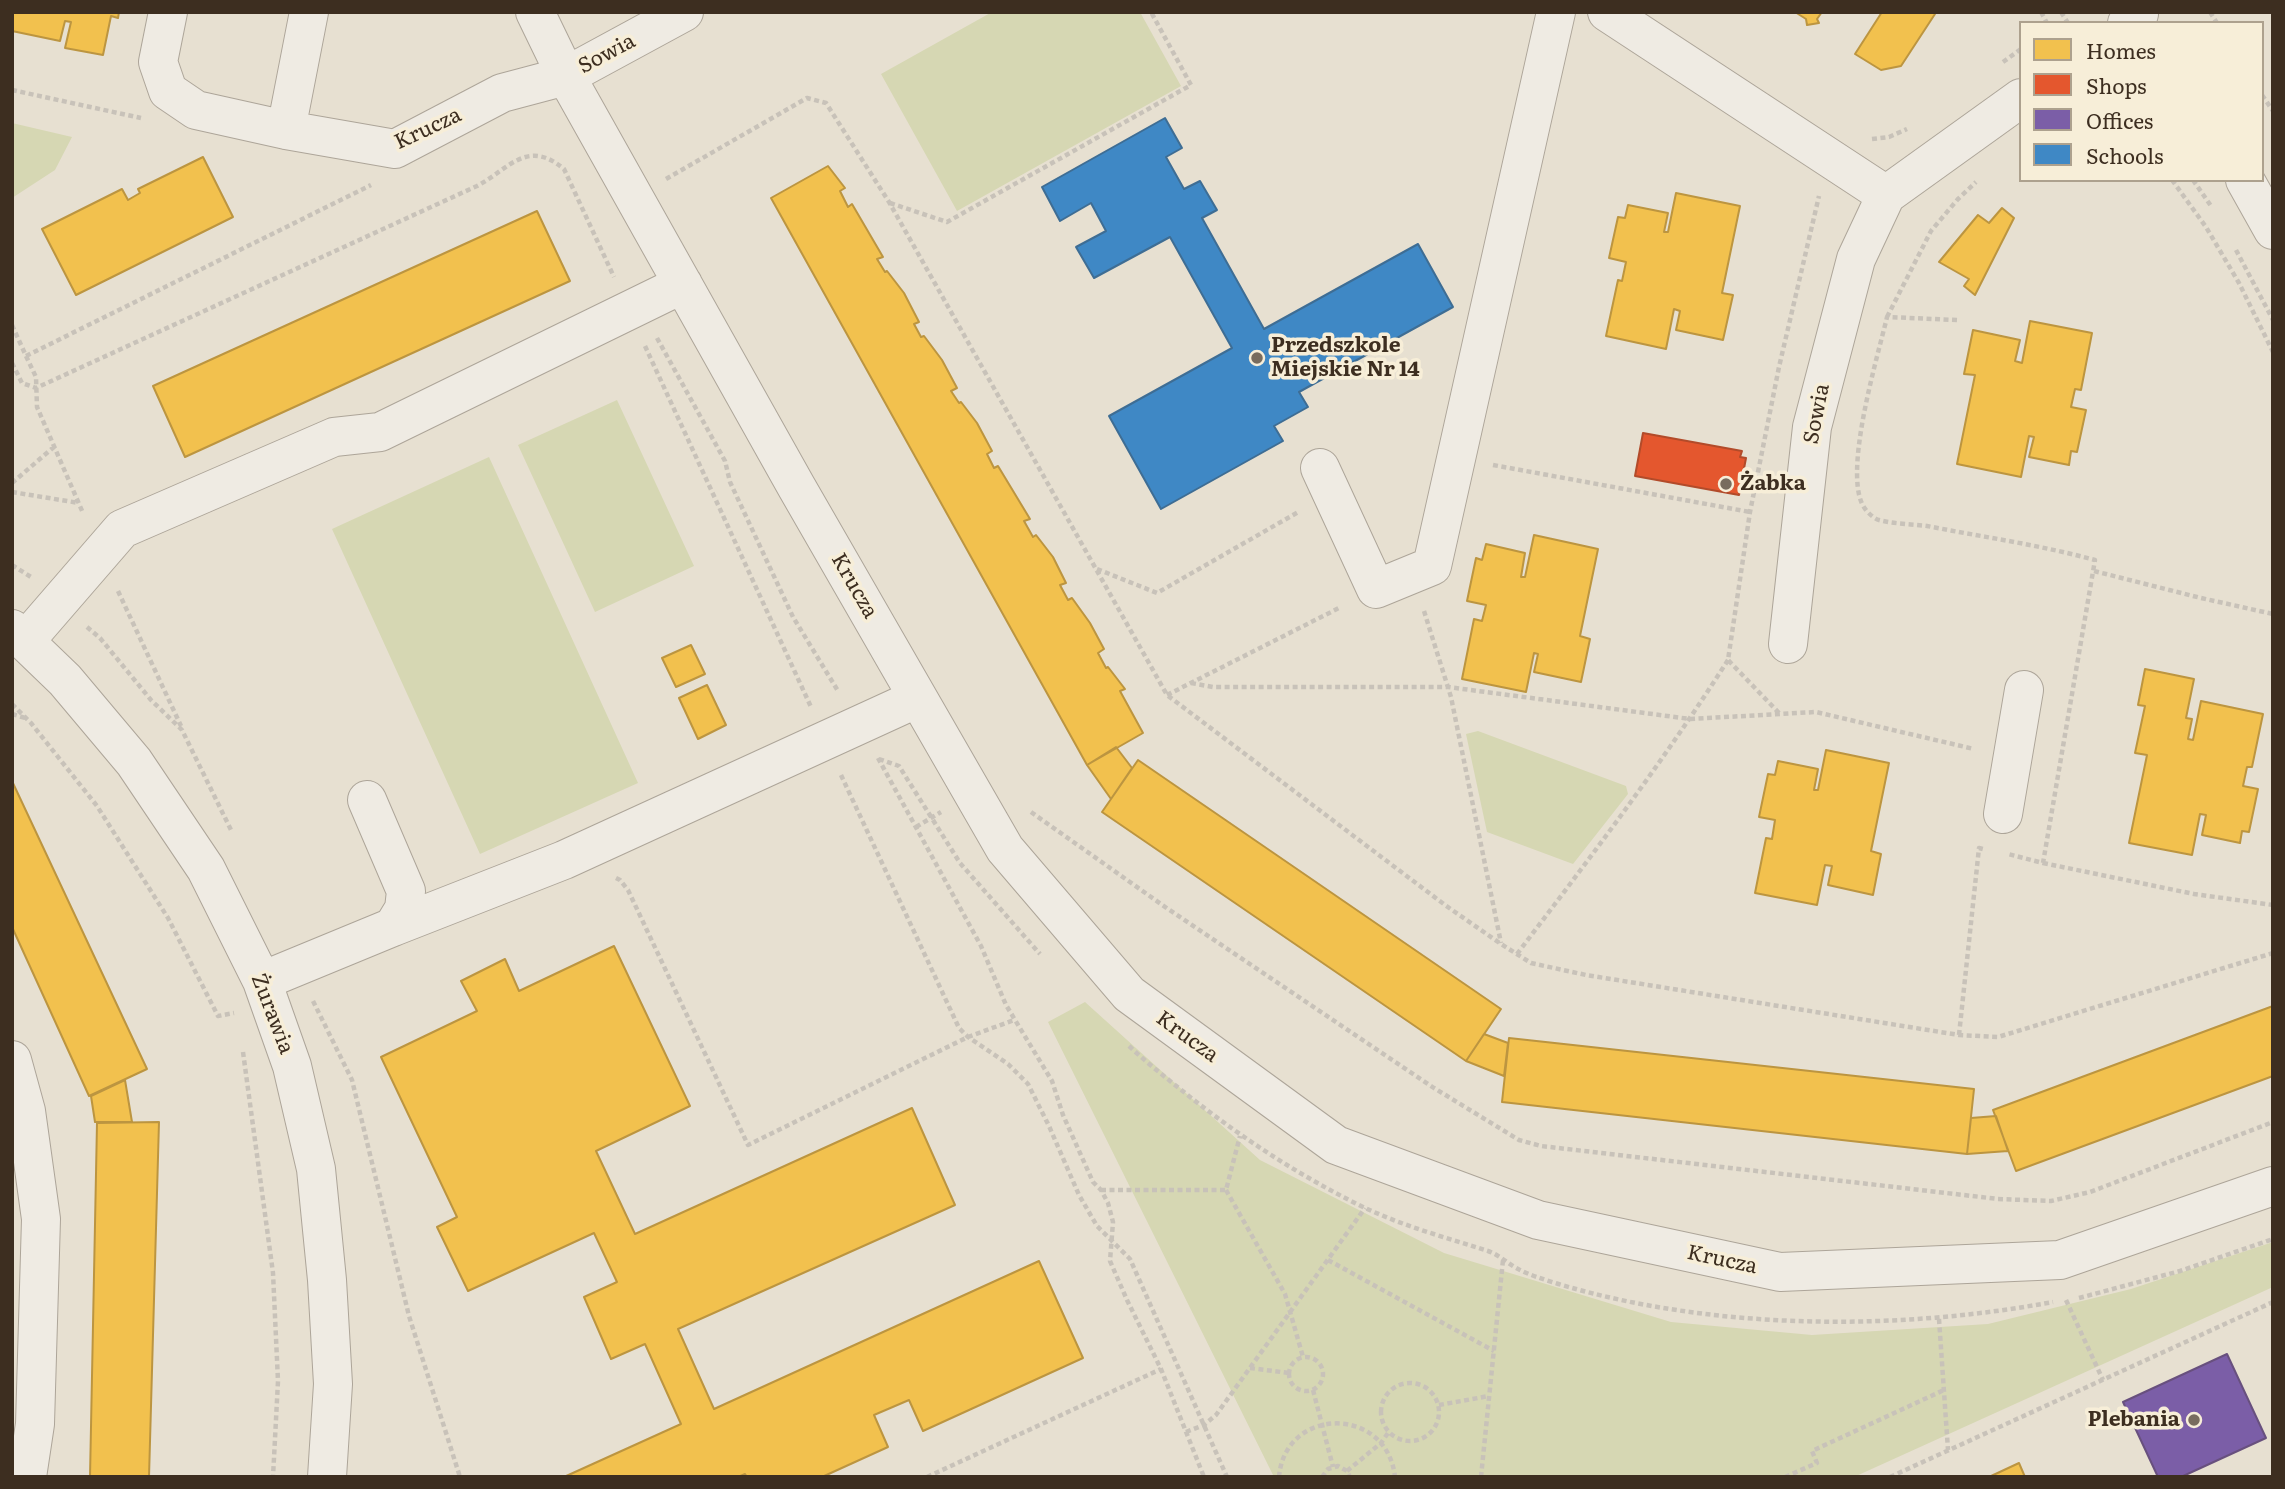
<!DOCTYPE html>
<html>
<head>
<meta charset="utf-8">
<style>
  body { margin:0 }
  #map { position:relative; width:2285px; height:1489px; overflow:hidden; background:#e7e0d1; font-family:Literata,serif }
  canvas { display:block }
  .frame { position:absolute; inset:0; border:14px solid #3d2e20; pointer-events:none }
  .legend { position:absolute; left:2019px; top:21px; width:245px; height:161px; box-sizing:border-box; background:#f7eed8; border:2px solid #ada18e; margin:0; padding:9px 12px; list-style:none; font-size:21px; color:#3d2e20 }
  .legend li { display:flex; align-items:center; gap:14px; height:35px }
  .legend b { width:35px; border:2px solid #ada18e }
</style>
</head>
<body>
<div id="map">
<canvas width="2285" height="1489"></canvas>
<div class="frame"></div>
<ul class="legend">
<li><b style="height:19px;background:#f2c14e"></b>Homes</li>
<li><b style="height:19px;background:#e4572e"></b>Shops</li>
<li><b style="height:19px;background:#7b5ea7"></b>Offices</li>
<li><b style="height:19px;background:#3f88c5"></b>Schools</li>
</ul>
</div>
<script>
const c = document.querySelector('canvas').getContext('2d');
c.lineJoin = 'round';
function fill(path, color) {
  c.fillStyle = color;
  c.fill(path, 'evenodd');
}
function strokePath(path, color, width, dash) {
  c.strokeStyle = color;
  c.lineWidth = width;
  c.lineCap = dash ? 'butt' : 'round';
  c.setLineDash(dash || []);
  c.stroke(path);
}
function drawText(font, color, halo, rows, align = 'center') {
  c.font = font + ' Literata,serif';
  c.lineWidth = 7;
  c.setLineDash([]);
  c.textBaseline = 'middle';
  c.strokeStyle = halo;
  c.fillStyle = color;
  for (const [text, x, y, turn = 0] of rows) {
    c.save();
    c.translate(x, y);
    c.rotate((+turn || 0) * Math.PI / 180);
    c.textAlign = isNaN(turn) ? turn : align;
    if (halo) c.strokeText(text, 0, 0);
    c.fillText(text, 0, 0);
    c.restore();
  }
}
fill(new Path2D(`
  M992,12H1140L1181,86L957,211L881,74Z
  M12,123L72,137L55,170L12,198Z
  M617,400L694,566L595,612L518,445Z
  M489,457L638,783L480,854L332,529Z
  M1478,731L1626,786L1628,794L1573,864L1487,832L1466,734Z
  M1085,1002L1260,1160L1444,1253L1671,1322L1812,1335L1988,1324L2131,1289L2273,1242V1287L1854,1477H1274L1048,1022Z`), '#d6d7b3');
const homes = new Path2D(`
  M12,12H119L118,18L111,16L103,55L65,48L71,22L65,21L60,41L12,31Z
  M1795,12H1822L1817,19L1819,23L1807,25L1806,19Z
  M1882,12H1934L1935,14L1901,66L1881,70L1855,54Z
  M203,157L233,217L76,295L42,229L122,189L128,200L140,193L138,189Z
  M828,166L845,188L840,191L848,207L852,204L883,257L877,259L885,272L887,271L904,293L919,322L914,324L921,337L924,336L942,360L957,388L951,391L959,403L961,402L977,423L992,451L987,454L994,468L998,466L1030,519L1024,521L1033,537L1036,535L1053,557L1066,583L1060,585L1068,600L1072,598L1090,623L1104,649L1098,653L1106,668L1108,667L1125,689L1120,691L1143,733L1087,765L771,198Z
  M1676,193L1740,206L1722,293L1733,295L1723,340L1676,330L1680,311L1674,309L1666,349L1606,336L1618,280L1622,281L1626,262L1609,258L1618,217L1625,218L1628,205L1668,213L1664,232H1668Z
  M2002,208L2014,218L1975,295L1964,286L1969,279L1939,262L1978,215L1989,223Z
  M537,211L570,281L185,457L153,386Z
  M2030,321L2092,333L2081,390L2075,389L2071,407L2086,410L2077,452L2071,451L2069,465L2029,457L2034,437L2029,436L2021,477L1957,464L1975,375L1964,374L1973,330L2020,340L2015,361L2022,363Z
  M1534,535L1598,549L1580,636L1590,639L1581,682L1534,672L1538,654L1534,653L1526,692L1462,679L1474,619L1482,621L1486,605L1467,601L1476,558L1482,560L1486,544L1525,553L1521,577H1525Z
  M691,645L705,674L676,687L662,658Z
  M2145,669L2194,679L2186,718L2192,719L2188,739L2193,740L2201,701L2263,714L2252,767H2247L2243,786L2258,789L2249,832L2242,831L2240,843L2202,835L2206,815L2200,814L2192,855L2129,843L2147,755L2135,753L2145,706L2138,705Z
  M707,685L726,725L698,739L679,698Z
  M1116,747L1132,768L1111,799L1087,765Z
  M1826,750L1889,763L1871,851L1881,854L1873,895L1828,885L1832,866L1825,865L1817,905L1755,893L1766,838L1772,839L1775,820L1759,817L1768,774L1775,775L1778,761L1818,769L1814,790H1818Z
  M1138,760L1501,1009L1466,1061L1102,812Z
  M12,781L147,1069L89,1096L12,927Z
  M614,946L690,1106L596,1151L635,1234L912,1108L955,1205L678,1329L714,1409L1039,1261L1083,1358L923,1431L909,1400L874,1415L888,1447L822,1477H747L745,1474L738,1477H564L681,1424L645,1344L611,1359L584,1297L617,1282L594,1233L468,1291L437,1227L457,1217L381,1057L477,1011L461,981L505,959L519,991Z
  M2273,1006V1076L2016,1171L1993,1110Z
  M1484,1034L1508,1043L1504,1076L1466,1061Z
  M1509,1038L1974,1089L1967,1154L1502,1102Z
  M125,1080L132,1122H95L91,1096Z
  M1996,1116L2008,1151L1967,1154L1971,1118Z
  M159,1122L149,1477H90L97,1123Z
  M2019,1463L2025,1477H1989Z`);
fill(homes, '#f2c14e');
strokePath(homes, '#bc9540', 2);
const shops = new Path2D(`
  M1643,433L1742,451L1740,457L1746,458L1739,495L1635,476Z`);
fill(shops, '#e4572e');
strokePath(shops, '#b24b2a', 2);
const offices = new Path2D(`
  M2227,1354L2266,1438L2181,1477H2158L2123,1402Z`);
fill(offices, '#7b5ea7');
strokePath(offices, '#68507e', 2);
const schools = new Path2D(`
  M1165,118L1182,148L1166,157L1184,189L1200,181L1217,210L1202,218L1264,329L1418,244L1453,307L1299,392L1308,407L1274,426L1283,441L1161,509L1109,416L1232,348L1170,237L1094,278L1076,247L1106,231L1091,203L1060,221L1042,187Z`);
fill(schools, '#3f88c5');
strokePath(schools, '#3e6d94', 2);
const minor = new Path2D(`
  M168,12L158,62L168,91L196,110L286,130L395,149L502,93L566,76L684,12
  M535,12L566,76L796,486L1005,849L1129,994L1336,1145L1538,1220L1780,1272L2060,1260L2273,1186
  M1607,12L1886,195L2021,98
  M2127,23L2139,14
  M286,130L309,12
  M2245,180L2273,230
  M1320,468L1376,589L1432,566L1556,12
  M12,629L65,680L134,762L206,869L262,981L292,1066L316,1169L327,1280L333,1384L327,1477
  M26,640L122,529L334,437L380,432L683,284
  M1788,644L1812,427L1856,259L1886,195
  M2003,814L2024,690
  M393,927L564,860L918,698
  M262,981L393,927L404,909L406,891L367,800
  M12,1060L26,1111L41,1219L35,1424L27,1477`);
strokePath(minor, '#ada599', 40);
strokePath(new Path2D(`
  M2041,12L2047,23
  M2061,12L2068,23
  M2210,12L2217,23
  M2003,62L2021,49
  M12,90L141,118
  M2262,95L2273,111
  M1872,139L1889,137L1907,129
  M666,179L807,98L826,103L889,202L1167,695L1445,905L1501,944L1531,963L1586,975L1959,1035L1998,1037L2273,953
  M2172,180L2206,227L2239,283L2273,352
  M2193,180L2211,206
  M890,203L947,222L1191,85L1151,12
  M2236,250L2273,320
  M1887,317L1931,231L1958,199L1976,182
  M1957,320L1887,317C1878,356 1840,480 1866,510C1869,514 1875,519 1879,520C1894,524 1911,524 1927,526C1983,537 2040,545 2095,560L2043,863L2008,854
  M12,325L26,356L371,185
  M657,338L725,461L730,482L793,617L838,691
  M645,346L811,707
  M26,356L36,377L37,407L83,513
  M12,363L22,383L36,388L477,186C509,169 527,138 564,169L614,277
  M1493,465L1750,512
  M12,483L55,446
  M12,492L79,503
  M12,565L31,577
  M1097,569L1157,593L1300,511
  M2094,571L2201,598L2273,614
  M118,591L181,726
  M1424,611L1451,697L1501,943
  M87,627L100,638L151,700L182,730L232,832
  M1191,683L1213,687H1448L1690,719L1816,712L1974,749
  M1167,695L1341,607
  M12,704L31,723L97,806L168,918L218,1016L234,1013
  M1779,713L1728,660L1750,512L1779,367L1819,196
  M12,714L25,718
  M878,758L981,946L1006,1005L1052,1081L1063,1115L1093,1182L1101,1190L1108,1203L1113,1222L1110,1261L1127,1300L1161,1369L1204,1477
  M879,759L899,766L960,863L1040,954
  M841,775L959,1028L968,1037L1008,1064L1028,1084L1049,1126L1079,1195L1097,1226L1130,1259L1227,1477
  M1031,812L1168,909L1434,1088L1519,1140L1541,1146L1998,1199L2051,1201L2090,1192L2273,1122
  M916,827L941,812
  M2043,863L2194,894L2273,905
  M616,878L620,880L628,890L748,1145L968,1037L1014,1020
  M1517,954C1590,858 1663,762 1728,660
  M313,1001L352,1080L409,1316L460,1477
  M1959,1035L1979,848L1983,849
  M1129,1046C1148,1064 1169,1080 1190,1097C1245,1140 1300,1176 1363,1207C1403,1226 1447,1238 1488,1251C1500,1255 1509,1265 1520,1270C1538,1279 1575,1289 1595,1294C1741,1330 1906,1329 2053,1302
  M243,1052L273,1273L278,1381L273,1477
  M1101,1190H1226L1240,1136
  M1226,1190L1285,1294L1303,1357
  M1328,1260L1494,1351
  M2079,1298L2180,1271L2273,1239
  M2066,1300L2103,1380
  M1939,1319L1948,1450
  M1289 1374a17 17 0 1 1 34 0a17 17 0 1 1-34 0Z
  M1250,1368L1289,1373
  M1381 1412a29 29 0 1 1 58 0a29 29 0 1 1-58 0Z
  M1313,1390L1333,1467
  M1439,1405L1489,1396
  M1186,1432L1204,1425L1216,1415L1365,1208
  M1347,1471L1381,1443L1388,1433
  M927,1477L1161,1369
  M1279,1477C1285,1406 1387,1405 1395,1477
  M1322,1477L1328,1469L1338,1466L1347,1471L1350,1477
  M1481,1477L1503,1260
  M1785,1477L1817,1463L1812,1451L1944,1390
  M1890,1477L2273,1302`), '#c8c2b9', 4.5, [5, 3.5]);
strokePath(minor, '#efebe3', 38);
for (const [x, y, r, color] of [
  [1257,358,7,"#786c5e"],
  [1726,484,7,"#786c5e"],
  [2194,1420,7,"#786c5e"]
]) {
  const dot = new Path2D();
  dot.arc(x, y, r, 0, 2 * Math.PI);
  c.fillStyle = color;
  c.fill(dot);
  strokePath(dot, '#f7eed8', 2.5);
}
drawText('21px', '#3d2e20', '#f7eed8', [
  ["Sowia",607,54,-28],
  ["Krucza",428,129,-25],
  ["Sowia",1817,414,-79],
  ["Krucza",854,586,60],
  ["Żurawia",272,1014,69],
  ["Krucza",1187,1037,36],
  ["Krucza",1722,1260,12]
]);
drawText('bold 21px', '#3d2e20', '#f7eed8', [
  ["Przedszkole",1271,346],
  ["Miejskie Nr 14",1271,370],
  ["Żabka",1740,484],
  ["Plebania",2180,1420,"right"]
], 'left');
</script>
</body>
</html>
